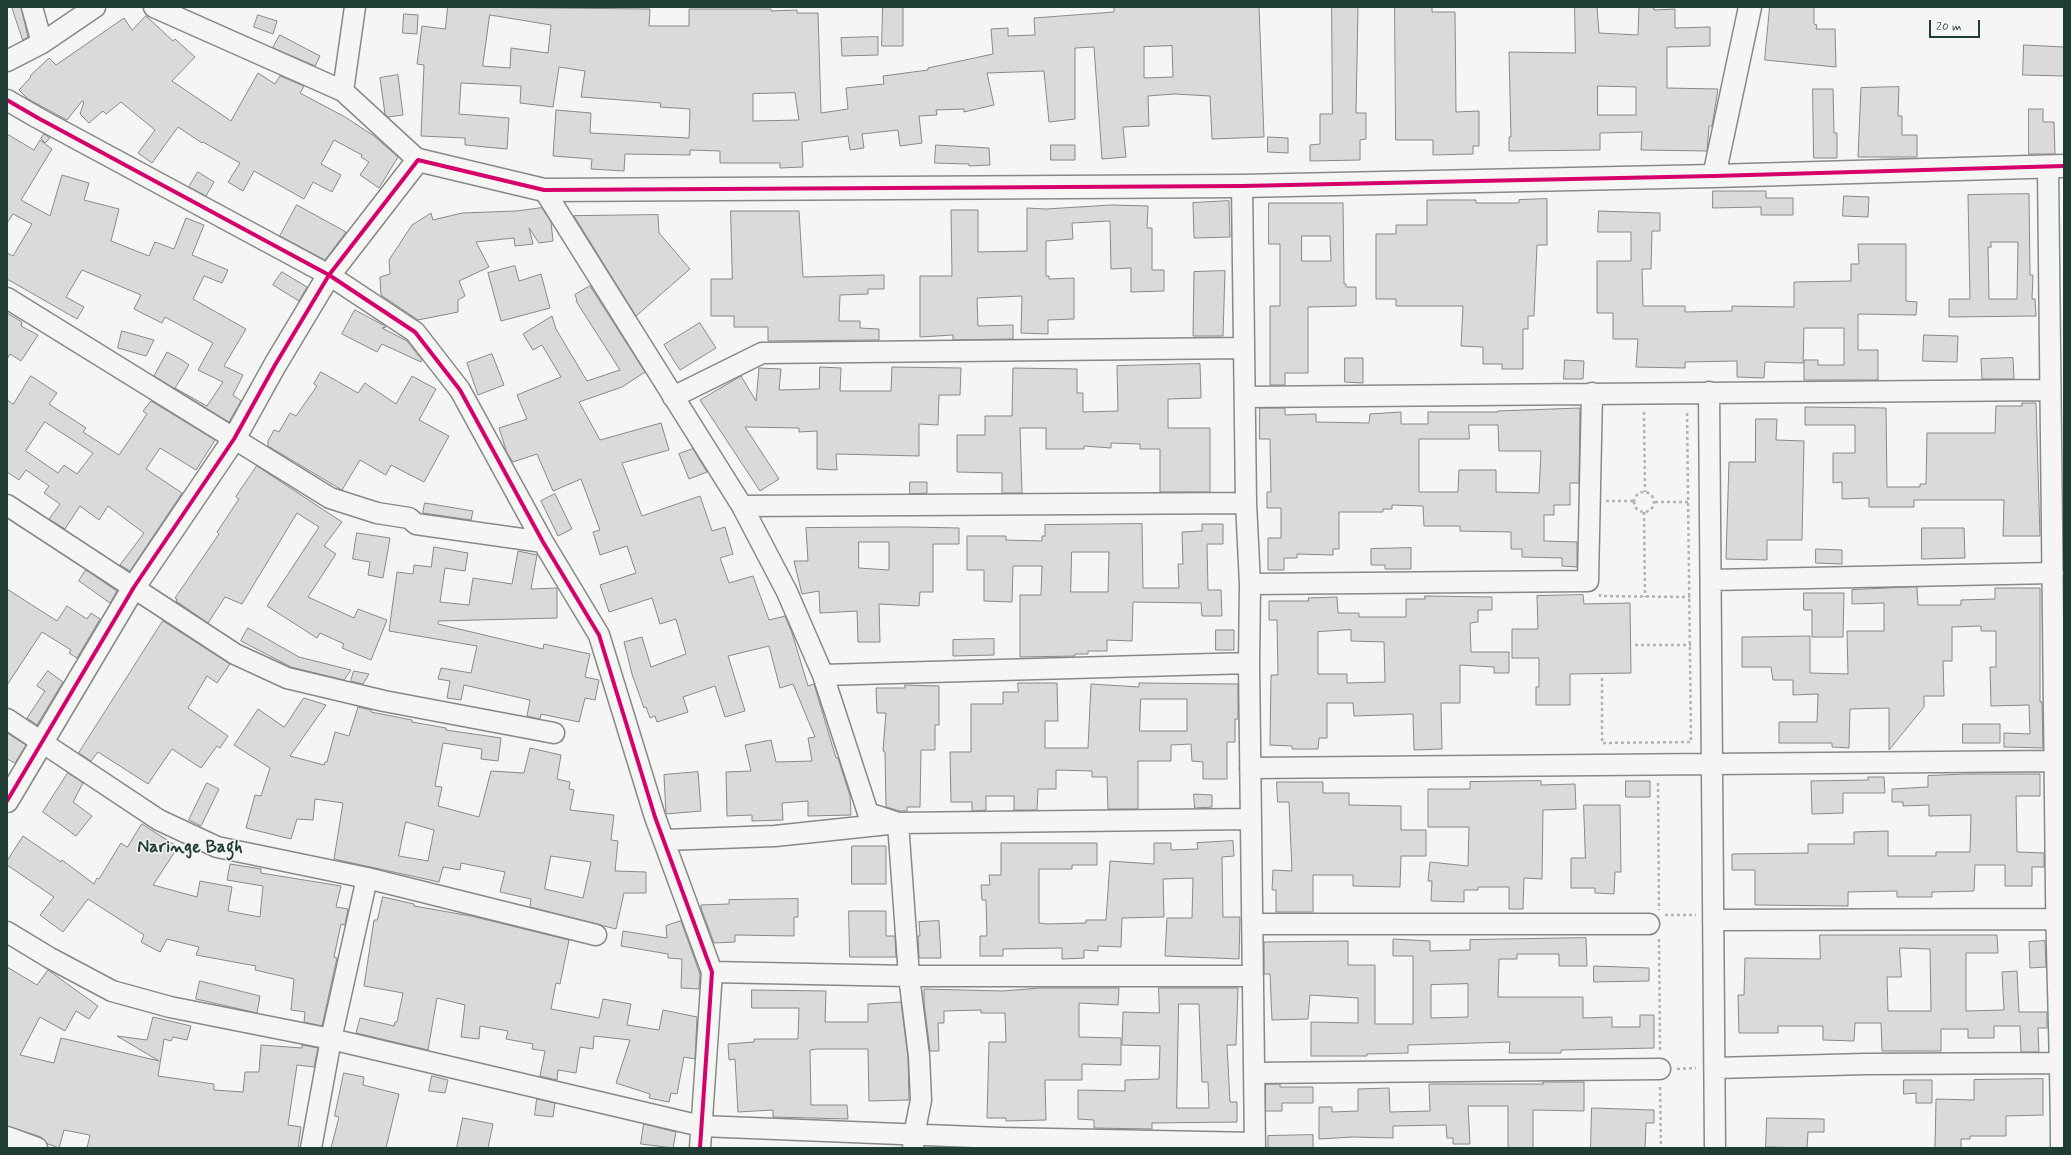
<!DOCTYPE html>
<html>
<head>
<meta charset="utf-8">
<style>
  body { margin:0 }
  #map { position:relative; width:2071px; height:1155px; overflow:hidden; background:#f5f5f3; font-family:Mynerve,sans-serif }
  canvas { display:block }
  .frame { position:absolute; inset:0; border:8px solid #1f3d34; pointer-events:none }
  .scale { position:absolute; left:1929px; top:20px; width:51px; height:18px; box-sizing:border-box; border:2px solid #1f3d34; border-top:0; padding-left:5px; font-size:12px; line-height:14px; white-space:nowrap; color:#1f3d34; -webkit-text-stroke:3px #f6f6f2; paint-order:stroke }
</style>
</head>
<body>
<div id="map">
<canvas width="2071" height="1155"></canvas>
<div class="frame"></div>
<div class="scale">20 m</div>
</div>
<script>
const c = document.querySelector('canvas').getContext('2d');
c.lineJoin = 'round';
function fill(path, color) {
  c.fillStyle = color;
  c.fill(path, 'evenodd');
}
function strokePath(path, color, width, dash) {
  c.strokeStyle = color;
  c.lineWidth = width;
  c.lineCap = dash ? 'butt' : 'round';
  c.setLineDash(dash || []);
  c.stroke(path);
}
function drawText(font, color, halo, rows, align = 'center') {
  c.font = font + ' Mynerve,sans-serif';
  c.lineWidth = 3;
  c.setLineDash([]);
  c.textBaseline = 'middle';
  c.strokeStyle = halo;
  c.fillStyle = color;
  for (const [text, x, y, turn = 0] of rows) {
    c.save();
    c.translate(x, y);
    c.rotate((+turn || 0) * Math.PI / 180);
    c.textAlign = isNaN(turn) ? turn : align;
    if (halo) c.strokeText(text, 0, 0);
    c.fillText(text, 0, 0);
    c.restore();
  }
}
const building = new Path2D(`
  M12,7H21L28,37L23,40Z
  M448,7L650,9L649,26H689V9H771V11L797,10V13H818L821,113L848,109L846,88L884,84L883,76L928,70V68L993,54L991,29L1008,28V36L1035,35L1034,18L1114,12V7H1259L1264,137L1212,139L1210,96L1174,94L1148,96L1149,126L1123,127L1126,157L1102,159L1094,47L1075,48V119L1049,122L1044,71L987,73L994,105L964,112V109L936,110L937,115L919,116L922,143L900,146L898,130L862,134L864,148L850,150L848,136L802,142L803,167L780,168V163H720V151L690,150V155L625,154L624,171L591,169L592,159L553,156L556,110L591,113L590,133L689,138L690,109L660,107L661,103L581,97L585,71L559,67L553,107L520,103L521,86L461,83L459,114L509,118L507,149L465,145V138L421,136L424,65L417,64L422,26L445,29ZM490,15L551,25L548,53L511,48L510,68L483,66ZM1172,46L1173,77L1144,78V47ZM795,93L799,120L753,121V94Z
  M883,7H903V46H882Z
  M1332,7H1358L1356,113H1366V139L1360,140V160L1310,161V145L1320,144V114H1332Z
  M1395,7H1432V12H1455L1456,112L1479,111V146H1473V154L1433,155V140H1396Z
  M1575,7H1597L1599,33L1638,35L1639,7H1654V10L1675,9V28L1710,27V46L1667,47V88L1718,89L1712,126H1709L1707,151L1641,150L1642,132L1600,133V150L1509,151V137H1511L1509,52L1575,53ZM1598,86L1636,87V115H1598Z
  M1770,7H1814V24L1817,25L1816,29H1835L1836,67L1765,60Z
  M404,14L418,15L417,34L403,33Z
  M258,15L277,21L273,34L254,27Z
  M146,16L173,41L175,39L195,57L172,81L231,121L258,73L275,84L280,76L304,86L300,93L345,117L374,136L398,157L379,188L360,175L369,162L361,157L362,155L334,140L321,164L341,175L332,192L313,182L304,199L254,171L243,191L228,182L240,163L203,142L202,143L178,127L152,163L138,153L155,130L121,102L106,114L103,111L89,123L80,114L84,102L82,101L67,120L28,99L19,90L31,77L30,76L49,58L56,65L124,18L132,30Z
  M280,35L320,56L315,66L273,48Z
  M878,37V55L842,56L841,38Z
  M2024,45L2064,47V76L2023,75Z
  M398,75L403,115L388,117L385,114L380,78Z
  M1899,87L1898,116H1902V135H1917V157H1858L1861,88Z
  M1813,89H1833L1834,133H1837V158H1814Z
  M2029,109H2043V122H2054L2055,154H2029Z
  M7,134L34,150L40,140L52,149L21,200L50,216L62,175L89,183L84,200L119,209L111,241L149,256L155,242L174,249L186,218L204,225L192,255L228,270L222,283L204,276L193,299L246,329L224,366L243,375L233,395L241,401L229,422L154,376L167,352L182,360L189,365L175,388L207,406L223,382L198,370L213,343L165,317L162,323L134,309L141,295L82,270L66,297L84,307L77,319L7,279V253L13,256L32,224L13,214L7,223Z
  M44,134L50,138L45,143L41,139Z
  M1268,137L1288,138V153L1268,152Z
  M936,145L989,148L990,165L969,166V164L935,163Z
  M1051,145H1075V160H1051Z
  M198,172L214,182L206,196L189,187Z
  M1713,191H1766V198H1793V215H1761V207L1713,208Z
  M2029,194L2030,275H2033L2032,299H2035L2036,316L1949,317V299H1970L1968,195ZM1991,242H2018L2017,299H1989L1988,247H1991Z
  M1844,196L1869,197L1868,217L1843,216Z
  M1547,199V245H1537L1534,316H1528V329H1523V369H1502V364H1483V347L1461,346L1463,306H1396V299H1376V234H1396V225H1427V200H1476V203H1519V200Z
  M1229,201L1230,237L1194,238L1193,203Z
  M1269,203H1343L1344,284H1346V287H1356V306L1308,307V373H1285V385H1270V306H1280V244H1269ZM1302,236H1330L1331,261H1302Z
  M297,205L346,232L325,260L280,236Z
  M1112,205L1148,206L1147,228H1152V270H1164V291L1131,292V268L1111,269L1110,221L1072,223L1073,239L1046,241V276H1049V279L1074,278V319L1048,320V334L1021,333L1022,296L977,298L978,326L1013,325V339L953,340V335L920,337V276H952L951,210H978V252L1027,251V208L1045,209Z
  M542,208L551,222L553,241L539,243L529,228L533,244L515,246L514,238L476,242L489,267L459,281L465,296L458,300V312L418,320L381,295L380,277L390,274L389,260L412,225L431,213L433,220L462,213L516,211Z
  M731,211H799L803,277L884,275V289H868V294L840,295L839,321H860V328L879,329V340L768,341V327H734V316H711V279H732Z
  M1599,211L1660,213V231H1652L1651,269H1642L1643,306H1685V312L1732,311V306L1794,307V282L1851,281V264H1859L1858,244H1906V301L1917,302L1916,315L1858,314V350H1878V380H1804V360H1818V365H1844V328H1804L1803,363L1765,362L1764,378L1737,377V361L1685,362V368L1636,367L1638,339H1613V313H1597V261H1631V232H1598Z
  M658,215L659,233L690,269L636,316L574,216Z
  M515,266L519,281L541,274L550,308L501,321L488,273Z
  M1225,271L1223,336H1193L1194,272Z
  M282,272L307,287L299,301L273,285Z
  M590,286L645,372L622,387L579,402L600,440L661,423L669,450L622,463L642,516L700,496L712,531L725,527L733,554L720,558L729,583L753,576L769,620L785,616L792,633L808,686L814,684L836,758H838L850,796L851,815L808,816V801L782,803L783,820L752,821V815L727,816L726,772L751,771L745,745L771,740L776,762L812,761L808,738L815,737L793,684L780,688L769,646L728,656L745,711L725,717L715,686L683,697L688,712L657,722L655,716L650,718L646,707L644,708L632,674L624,642L642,637L651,667L686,654L676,619L660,624L652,598L609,612L600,585L636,573L627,546L600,555L593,532L600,530L581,479L553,491L537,454L513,462L507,453L499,428L527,419L517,395L561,377L542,345L533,350L523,334L552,316L556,329L587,381L620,370L576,301L577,300L575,295Z
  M355,310L385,326L386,327L382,328L407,341L422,360L421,362L382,344L377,352L342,334Z
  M7,313L22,322L21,326L38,335L21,361L10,354L7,359Z
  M700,323L716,348L680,370L664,345Z
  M122,331L154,340L146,356L118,348Z
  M1924,335L1958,336L1957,362L1923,361Z
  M492,354L504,385L478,395L467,363Z
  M1345,358H1363V383L1345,382Z
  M2013,358L2014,379H1982L1981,359Z
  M1565,360L1584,361L1583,379H1564Z
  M1200,364L1201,398L1168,399V428H1210V492H1160V449H1140V444L1111,443V448L1084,446V449H1046V428H1020L1022,493H1002V473L957,472V435H985V416H1012L1013,368L1077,369V393H1083V412L1118,411L1117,366Z
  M820,367L841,368L840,391H891L892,367L961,368L960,395H939L938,425L919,424V456L836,454L837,470L817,469V431L799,432V428L745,427L779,479L760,491L700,400L741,376L756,401L759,368L781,369L779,390L819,389Z
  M321,372L358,393L365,383L396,404L412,376L436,389L419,420L449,436L424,482L391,465L386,475L360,460L342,490L268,446V441L274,430L279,432L290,413L296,416L317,386L314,384Z
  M31,376L57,393L49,404L86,428L83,432L119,455L147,414L143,411L151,401L215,440L196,470L160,448L146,469L182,493L130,571L120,565L144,533L108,506L99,520L80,506L65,529L49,519L60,504L44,493L49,486L26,470L19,480L7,472V400L13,404ZM45,422L93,453L77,474L64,465L58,473L26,451Z
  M2022,403H2036L2040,536H2003L2004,500H1914V507H1869V498L1842,499V482L1833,483V453H1855V425H1805V407L1886,408L1887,487H1920V484H1926L1927,433H1995L1996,406H2022Z
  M1260,408H1285V415L1316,414V422L1369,423L1370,414L1401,412V424H1428V412H1498V411L1580,408L1579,483H1570V505H1554V515H1544V541L1577,542V567L1562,566V558L1522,557V549H1511V532L1460,531V526H1424L1423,506L1392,505V509H1383V512H1339V549H1333V555L1297,554V558H1284V570H1268V538H1281V508H1267V492H1271L1270,439H1260ZM1469,425H1498L1499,451H1541L1539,493L1496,492V470H1459L1458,492H1419V439H1469Z
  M1756,419H1777L1776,440L1804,441L1802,540H1767V560L1726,559L1729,462H1755Z
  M693,449L707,472L689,479L679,454Z
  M257,466L342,522L324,546L336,554L308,597L354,618L358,609L387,620L371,660L342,648L344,644L320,633L317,638L267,606L319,527L297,513L242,604L225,597L208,623L176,601L177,599L175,598L219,534L217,532L239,499L236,497Z
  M910,482H927V493L910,494Z
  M555,494L572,529L558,536L541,501Z
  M425,503L473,511L471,520L423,513Z
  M1142,524L1143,588H1179L1178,564H1183L1182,532L1202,531V524H1223V544H1207L1208,590H1221L1222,616H1202L1201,603L1133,602L1132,641L1107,640V651H1088V654H1075V656L1020,657V595H1041L1042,566H1013L1012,602L984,601V570H967V536H1006V540L1042,541V536H1045V525ZM1072,552H1109L1108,592H1071Z
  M910,527L959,528V544H933V592H920L919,606L879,604L880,642H858L857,611L820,613L819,591L802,594L794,561H808L806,528ZM859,542H889V570L859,568Z
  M1922,528H1964L1965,558L1922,559Z
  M357,533L390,538L383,578L368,575L370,562L353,559Z
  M434,547L468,553L465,571L445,568L440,602L469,605L473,578L512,584L518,551L537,555L531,589L557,588V618L438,621V624L543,649L544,644L590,654L585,677L599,680L595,700L585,698L579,722L541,714L540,719L527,716L530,700L464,685L461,700L447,698L450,681L438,679L441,668L471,673L477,646L389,631L397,572L413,574L414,565L431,567Z
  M1411,548V569H1385V565H1371V549Z
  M1816,549L1842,550V564L1816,563Z
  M86,570L117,591L110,603L79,581Z
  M1917,587L1918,605H1961V600L1995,599V588H2040V702H2042L2043,748L2004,747V733L2030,734L2029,705L1991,706L1990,667H1996V631H1981V626L1952,627V661H1943L1944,696H1924V707L1889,750V708L1850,709L1849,748L1832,747V743H1779V722H1817L1818,694L1793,695V680H1773L1771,667H1742V637L1810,636V673L1848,674L1847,631H1884V603L1852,604V590Z
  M7,589L57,621L67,606L87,619L91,613L100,619L77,658L69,653L71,650L42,632L7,685Z
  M1804,593H1844L1843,637H1812V610H1804Z
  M1583,595L1584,604L1630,603L1631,673L1570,674V705H1536V687H1539V658H1512V629H1538L1537,596Z
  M1425,596L1492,597V610H1478V622L1470,623L1471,652H1509V673H1494V667L1460,665V703H1441L1442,749L1414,750L1413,714L1354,716L1353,703H1327V738H1319L1318,749H1292V746L1270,745L1271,675H1278L1277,620H1269V601H1309L1308,598L1337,597L1338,613H1359V617H1406V599H1425ZM1351,630V641L1384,642L1385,682L1347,683V674H1318V632Z
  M163,621L230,664L217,683L207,676L188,708L228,736L220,748L217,746L201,768L172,749L148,784L98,752L91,761L79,753Z
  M248,628L299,657L351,670L344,680L291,667L241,641Z
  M1216,630H1234V650H1216Z
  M994,639V655L953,656V640Z
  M48,671L63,682L37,725L27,718L45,691L37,686Z
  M354,671L369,674L363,684L351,681Z
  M1018,683H1057L1058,721H1045V748H1088L1091,684L1139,687V683L1238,684V719H1235V742H1227V779H1203V762L1192,761L1191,744L1171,745V761H1138V809H1108L1107,777H1092V771L1056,770V789H1038L1037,810H1014V796H986V810L972,811V802H951L950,752H971V704H1003V692H1018ZM1141,699H1187V731H1140Z
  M905,685L939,686V725H935V750H921L920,807H907V811H900L886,807L885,752L883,751L886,713H877L876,688H905Z
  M304,698L326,705L290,756L324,765L325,762H327L335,732L349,736L358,707L371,710V712L412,720V722L446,728V730L501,738L498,761L481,759L482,749L443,743L435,786L442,787L438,806L479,817L491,771L524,773L530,748L561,755L557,779L570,782L569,789L574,790L570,810L614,815L611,840L618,841L615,871L646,872V893H624L616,929L530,907L531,899L500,892L505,872L461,863L460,870L443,867L439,882L334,859L343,803L315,799L313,820L297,819L291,839L246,828L255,795L261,796L270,768L234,745L258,709L284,727ZM406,822L434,830L428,861L399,856ZM551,856L591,862L583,898L545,889Z
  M1963,724H2000V743H1963Z
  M7,733L26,745L15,763L7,759Z
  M698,772L701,811L666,814L664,775Z
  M68,773L83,783L73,802L92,816L76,836L43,812Z
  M1966,774H2040V796H2016L2017,852L2044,853V867H2032V886H2005V865H1975L1974,891L1932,892V897H1897V891L1848,892V906L1755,905V870H1732V854L1808,853V844H1854V832L1888,831V856H1936V852H1970L1971,815L1929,816V805L1903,806V802H1892V789L1928,787V776Z
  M1868,777H1884L1885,793H1843V813L1812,814L1811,781L1868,780Z
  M1541,781V785L1575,784L1576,809L1543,810L1542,879L1524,878L1523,909H1509V887H1478V890H1464V902L1431,901L1432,881H1428L1430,862L1468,866L1469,827H1428V789H1470V782Z
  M1626,781H1650V797H1626Z
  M1277,782H1323V793H1349V805L1401,806V830H1426V856H1401L1400,887L1353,886V875H1313V912H1276V890H1272L1273,870L1292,871L1289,802H1278Z
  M207,783L219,789L201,826L189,820Z
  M1194,794L1212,795V807L1195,808Z
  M1584,805H1620L1621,872H1615L1614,894L1595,893V888H1571V858H1585Z
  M142,824L178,847L153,885L197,897L200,881L232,887L228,911L260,917L263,886L227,880L230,864L261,869V873L341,886L336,907L348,909L345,925L341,924L334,957L337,958L322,1026L304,1022L305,1012L291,1010L294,979L255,970L256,966L196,955L199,947L167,939L160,952L141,942L144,935L88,899L63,932L40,915L54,897L7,865V861L23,836L61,862L62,860L94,884L97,878L99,879L121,843L127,847Z
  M1233,841L1234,856L1222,857L1223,917H1240L1239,959L1165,956L1167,918H1192L1193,878L1163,879L1164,917L1122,918L1121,947L1098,946V951L1084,950V958L1062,959V948L1003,949V956H980V936H987L986,900H982L981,885H990L989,875H1001V843H1097V865H1072V869H1039V923L1047,924L1086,923V920H1106L1110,861L1154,864V843H1171V850L1198,849L1197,843Z
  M852,846H886V884H852Z
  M383,897L414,904V906L471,916L569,940L560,984L556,983L551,1009L599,1018L603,999L631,1004L627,1025L659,1030L663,1010L697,1017L695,1059L684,1057L677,1094L671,1093L669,1102L649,1098L650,1094L616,1083L630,1040L594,1036L593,1049L580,1047L576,1073L558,1070L557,1080L540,1076L545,1051L532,1049L533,1044L506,1039L508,1031L480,1026L479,1039L461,1037L465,1005L437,998L428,1050L356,1033L360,1018L394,1026L395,1022H397L403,993L364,986L374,920H377Z
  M798,899V917H794V936L735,935V942L714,943L701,908V905L729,904V900Z
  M849,911H886V936H895L896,957H850Z
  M681,921L700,974L699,989L681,988L682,959L668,958V954L621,946L623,931L667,938L666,926Z
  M939,921L941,958H919L918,936H920L919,922Z
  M1820,935H1997L1998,953H1966V1011L2004,1010L2002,972L2017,971L2019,1012H2047V1028H2038L2039,1052H2021L2020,1026H1994V1038H1968V1029H1941V1051H1882L1881,1023H1855L1854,1041L1823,1040V1026H1778V1033H1739L1738,995H1744L1745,958L1820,959ZM1900,948L1930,949L1931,1011H1888L1887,977H1901Z
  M1586,938L1587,966H1559V954H1517V959H1499L1498,997H1583V1018L1612,1017V1027H1640V1015H1654V1048L1561,1050V1053H1509L1510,1042L1408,1045V1053L1367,1054V1056H1311V1022L1358,1023V998L1310,995L1308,1019L1272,1020L1270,974H1264V942L1348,941V965H1375V1024H1413V956H1393V939L1430,941V951L1470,950V940ZM1468,984V1017L1431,1018V985Z
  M2045,941L2046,967L2030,968L2029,942Z
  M1594,966L1649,968V981L1594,982Z
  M7,967L37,985L48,970L98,1006L89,1019L76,1011L65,1031L40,1017L20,1055L54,1063L61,1038L159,1061L117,1036L147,1040L153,1017L191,1026L187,1040L173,1037L171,1041L164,1039L158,1076L214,1084V1090L243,1092L245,1072H259L261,1045L302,1048V1045L318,1048L314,1067L297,1065L288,1125L301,1127L298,1148H87L90,1135L64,1130L59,1148L48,1144L41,1137L7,1126Z
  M200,981L260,996L257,1013L196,999Z
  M1040,988H1119L1118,1005L1079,1003V1037L1121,1038V1065L1082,1064V1080H1045L1046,1120L1006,1121V1118H987L989,1042H1006L1005,1013H981V1010L944,1011V1023H938L939,1051H930L924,1002V989L1002,991Z
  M1159,988H1238L1236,1045H1227L1230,1102H1237V1122L1152,1123V1129L1094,1128V1120L1078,1119V1090L1125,1091V1080L1159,1079L1160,1046L1122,1045L1123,1012L1159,1013ZM1179,1004H1199L1202,1082H1208L1209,1108H1177Z
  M752,990L826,991L825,1022H868V1004L901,1002L908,1057L909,1100L869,1101L868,1049H817L810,1050L811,1105H847L848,1119L773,1117V1110L738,1112L735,1059L729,1060L728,1044L754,1042V1039H798L799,1008H752Z
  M344,1073L364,1077L363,1085L399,1094L386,1148H331L339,1117L335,1116Z
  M432,1076L448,1080L445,1093L429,1091Z
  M2043,1079V1115L2006,1116V1136H1970V1139H1961V1148H1935L1936,1099L1974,1100V1080Z
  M1904,1080H1932V1103H1916V1093L1904,1094Z
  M1543,1082H1584V1111L1533,1110V1148H1508V1106H1468L1470,1144H1453V1138H1447L1446,1125L1393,1126V1138L1352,1137L1319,1139V1107H1332V1112L1358,1111V1089L1389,1088L1390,1112L1430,1111L1429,1084H1543Z
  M1266,1084H1280V1087H1313V1103H1282V1111H1266Z
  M537,1099L555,1103L553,1117L535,1115Z
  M1592,1108L1654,1110V1123H1646L1645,1148H1591Z
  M463,1118L493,1124L488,1148H457Z
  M1767,1118L1824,1119V1132H1808L1807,1148L1766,1147Z
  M644,1124L676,1132L673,1148L641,1144Z
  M1313,1135V1148H1268V1136Z`);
fill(building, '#dadbd9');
strokePath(building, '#858a88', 1);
const minor = new Path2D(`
  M32,7L42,43
  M154,7L343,91L418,160
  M7,61L42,43L95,7
  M343,91L355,7
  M7,100L38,118L329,275L415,332L460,390L543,542L599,635L655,817L712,972L700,1148
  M2048,166C2050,408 2053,650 2056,891C2057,977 2061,1063 2061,1148
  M1242,186L1246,503L1250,584L1249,663L1255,1148
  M544,190L742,506L787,592L823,675L868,813L898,823L909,976L919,1056L921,1100L914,1135L913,1148
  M7,298L330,498L377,513L409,518L416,524L543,542
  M1709,392L1715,1148
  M673,397L762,353L1244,348
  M1245,397L2049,390
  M7,505L235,654L287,678L384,701L554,733
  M742,506L1246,503
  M1711,580L2053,573
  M1250,584L1588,581L1592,393
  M823,675L1249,663
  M7,719L159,820L217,847L367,878L596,935
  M1250,768L2055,761
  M664,840L775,836L898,823L1251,819
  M1713,920L2057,919
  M1253,924H1649
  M7,932L50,958L112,991L170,1007L331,1039L701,1126L1000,1138L1255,1143
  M712,972L909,976H1252
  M1715,1068L1866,1064L2059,1063
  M1254,1073L1660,1069
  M7,1137L37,1148
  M311,1148L331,1039L367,878`);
const tertiary = new Path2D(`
  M1714,176L1750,7
  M7,801L134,587L234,439L275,365L329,275L418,160L544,190L1242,186L1714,176L2064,166`);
strokePath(minor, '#858a88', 23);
strokePath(tertiary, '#858a88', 25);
strokePath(new Path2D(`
  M1644,412L1645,492
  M1634 502a10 10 0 1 1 20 0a10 10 0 1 1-20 0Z
  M1606,501H1634
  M1655,502H1688
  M1644,512L1645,597
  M1600,594V596L1690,597
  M1635,645H1691
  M1602,678V743L1691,742L1687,411
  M1658,783L1659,910
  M1665,915H1696
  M1659,939L1660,1052
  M1677,1069L1696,1068
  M1660,1087L1661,1148`), '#b0b4b2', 2.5, [3, 3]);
strokePath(minor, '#f5f5f3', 20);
strokePath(tertiary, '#f5f5f3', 22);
strokePath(new Path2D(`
  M7,100L38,118L329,275L415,332L460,390L543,542L599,635L655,817L712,972L700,1148
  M7,801L134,587L234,439L275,365L329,275L418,160L544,190L1242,186L1714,176L2064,166`), '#d6006c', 4);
drawText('bold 18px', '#1f3d34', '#f6f6f2', [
  ["Naringe Bagh",190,848]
]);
</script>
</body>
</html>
